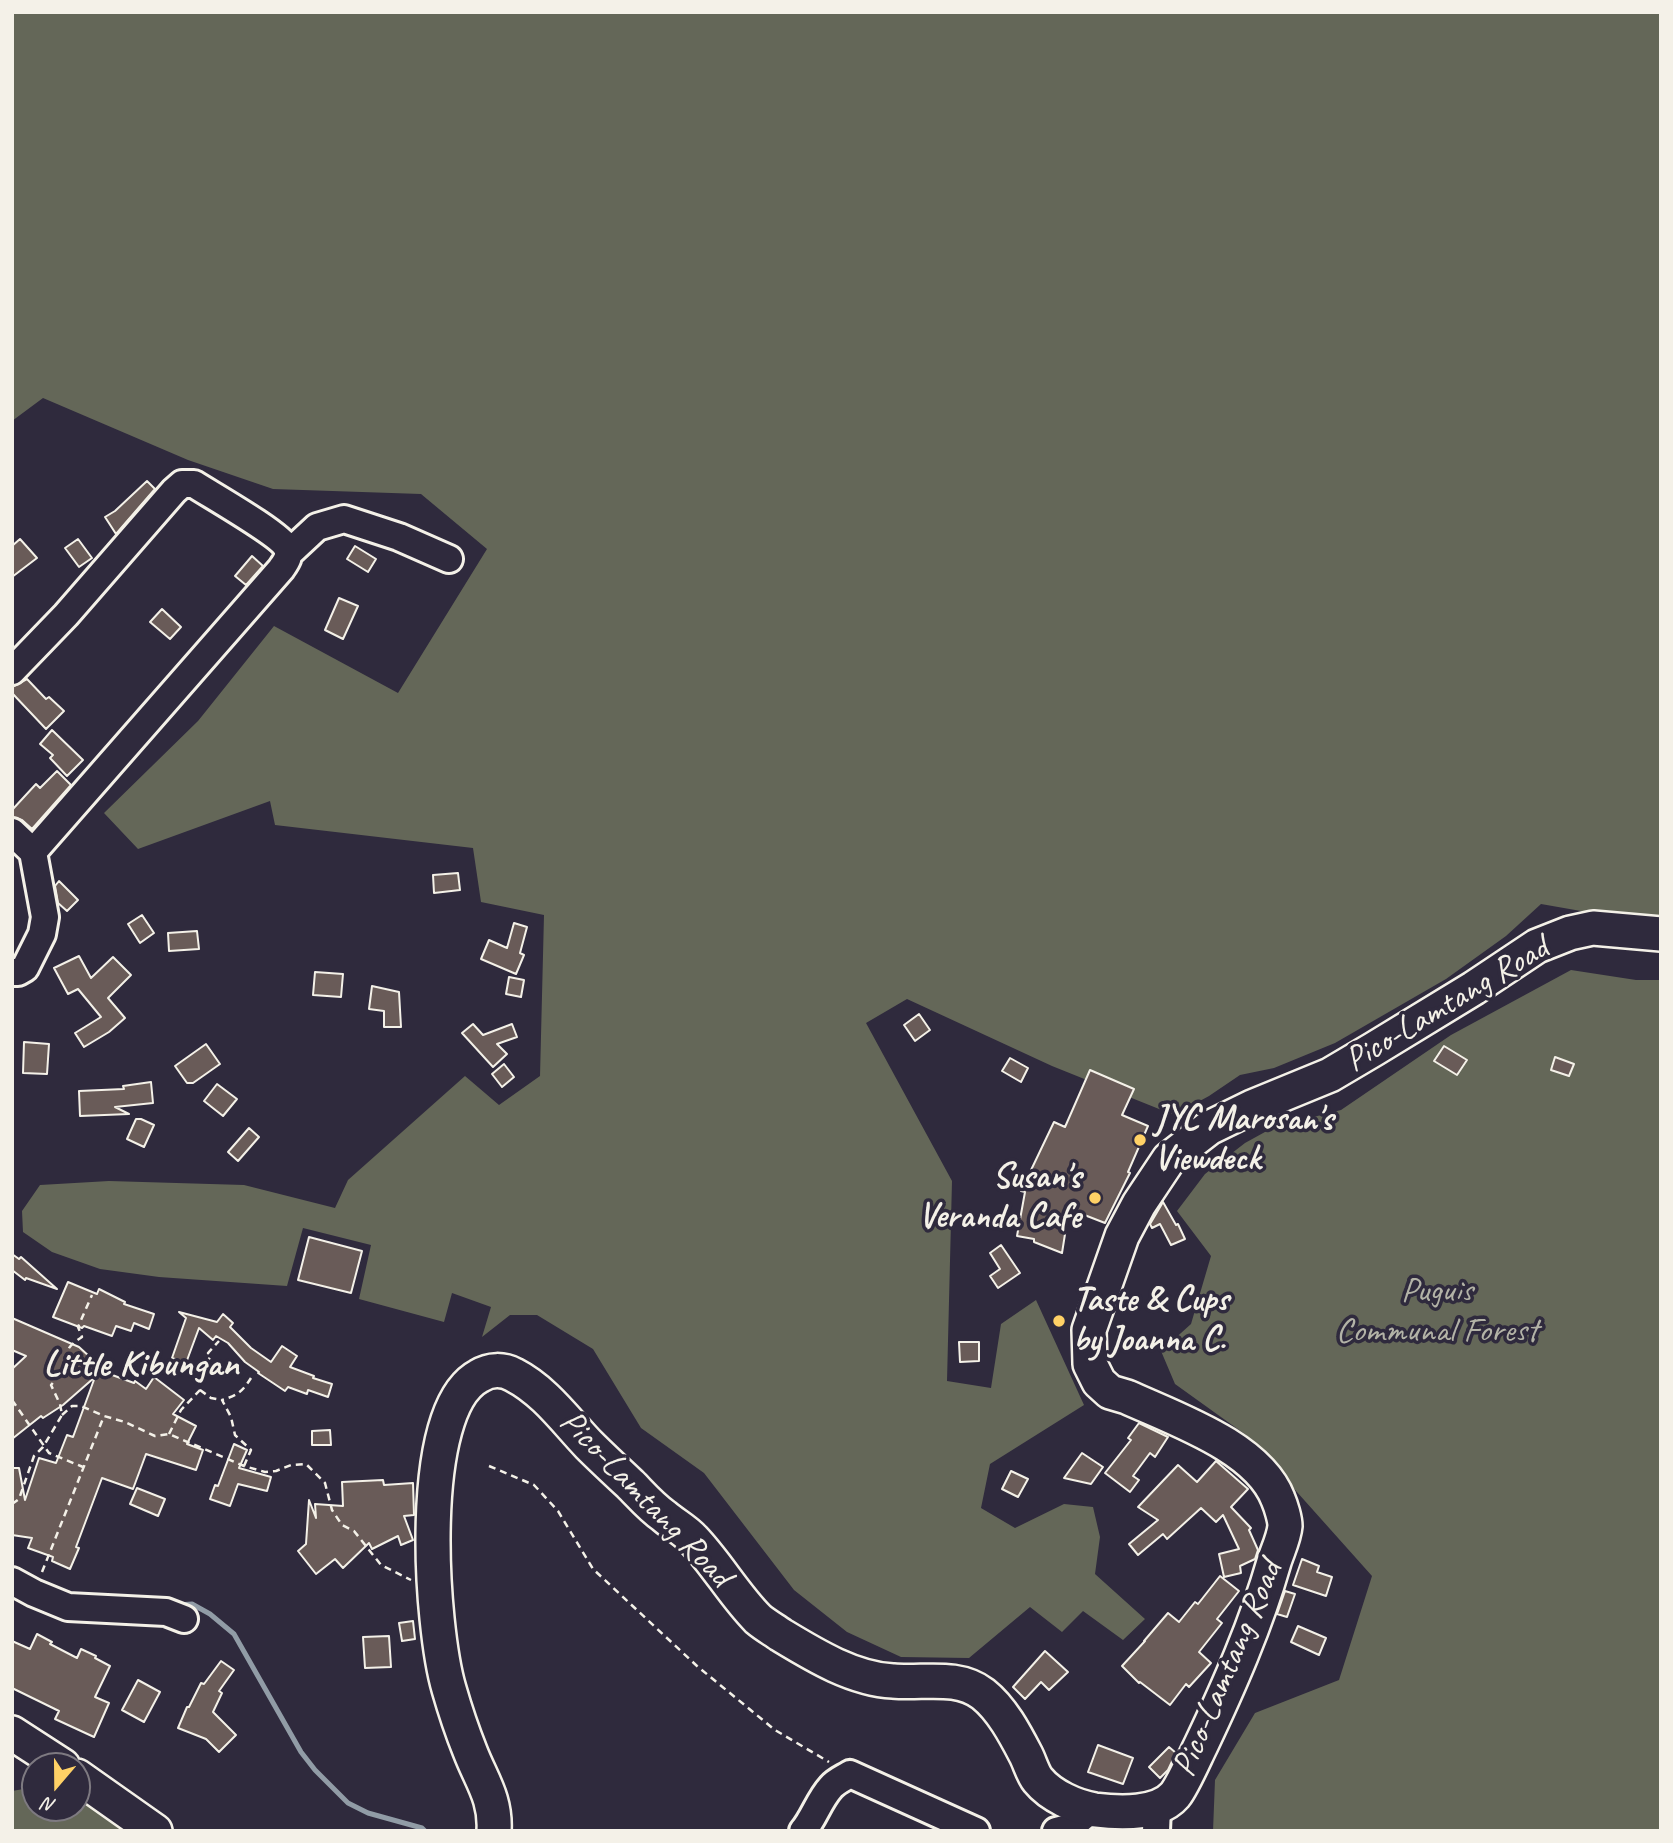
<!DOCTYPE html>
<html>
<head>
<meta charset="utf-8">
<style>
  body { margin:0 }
  #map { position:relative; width:1673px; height:1843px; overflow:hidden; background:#2f2a3d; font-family:Caveat,sans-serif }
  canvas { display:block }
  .frame { position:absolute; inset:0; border:14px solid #f4f1e8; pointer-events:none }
  .north { position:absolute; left:21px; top:1752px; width:70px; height:70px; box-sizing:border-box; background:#2f2a3d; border:2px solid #7e7a81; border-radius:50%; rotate:200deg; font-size:19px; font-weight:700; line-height:28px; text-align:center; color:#f4f1e8 }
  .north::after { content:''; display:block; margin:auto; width:24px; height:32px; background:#ffd166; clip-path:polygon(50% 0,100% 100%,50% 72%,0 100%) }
</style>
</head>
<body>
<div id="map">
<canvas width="1673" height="1843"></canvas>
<div class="frame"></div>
<div class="north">N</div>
</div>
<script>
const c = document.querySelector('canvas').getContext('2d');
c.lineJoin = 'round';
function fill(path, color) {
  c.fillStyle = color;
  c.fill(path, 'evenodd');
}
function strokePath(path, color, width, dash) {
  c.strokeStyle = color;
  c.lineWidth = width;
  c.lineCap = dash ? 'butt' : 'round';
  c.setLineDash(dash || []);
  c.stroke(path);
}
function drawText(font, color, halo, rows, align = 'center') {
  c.font = font + ' Caveat,sans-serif';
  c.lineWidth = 7;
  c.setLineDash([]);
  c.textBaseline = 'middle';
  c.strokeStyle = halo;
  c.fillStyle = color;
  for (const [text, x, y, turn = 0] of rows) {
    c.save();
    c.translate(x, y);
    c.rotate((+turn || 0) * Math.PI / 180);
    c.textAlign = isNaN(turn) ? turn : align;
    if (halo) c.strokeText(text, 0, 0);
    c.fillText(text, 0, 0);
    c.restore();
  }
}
fill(new Path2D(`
  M12,12H1661V919L1598,914L1541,904L1506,936L1446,979L1335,1043L1274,1068L1240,1075L1209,1096L1174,1115L1052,1066L907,999L866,1023L952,1181L947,1381L991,1388L1001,1324L1036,1300L1084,1405L990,1464L981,1508L1015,1528L1064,1504L1093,1507L1100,1537L1095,1574L1145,1619L1123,1640L1083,1611L1062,1632L1030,1607L969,1658L901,1657L847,1632L794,1590L704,1473L641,1428L593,1349L537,1315H510L482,1337L491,1307L452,1293L444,1322L359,1299L371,1245L303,1228L287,1286L159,1277L100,1269L52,1252L23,1232L22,1211L40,1185L109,1181L244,1185L335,1208L348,1180L465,1076L499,1105L540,1076L544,915L481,902L473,848L275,825L270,801L138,849L104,813L198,721L274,626L398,693L487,549L421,494L273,489L188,460L43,398L12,421Z
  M1571,970L1636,980H1661V1831H1213L1215,1780L1255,1713L1339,1680L1372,1576L1246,1435L1175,1384L1161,1351L1191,1324L1211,1256L1177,1211L1205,1174L1245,1143L1274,1127L1341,1110L1451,1035Z
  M35,1787V1808H77V1790L131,1831H12V1791Z`), '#646758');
strokePath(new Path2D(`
  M178,1605L192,1604L210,1614L234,1634L301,1752L315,1770L348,1803L368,1813L422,1828L425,1831`), '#919ca6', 5);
const building = new Path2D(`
  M147,481L155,489L116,534L105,517L115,511Z
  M20,539L37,558L12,577V546Z
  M78,539L92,558L79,567L65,548Z
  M355,546L376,559L368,572L347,559Z
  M252,556L263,566L246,585L235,576Z
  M339,598L358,606L343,639L325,630Z
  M162,609L181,627L170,639L150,622Z
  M27,679L46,699L49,697L64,711L46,729L12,693V687Z
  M52,730L83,760L67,776L50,758L53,755L40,744Z
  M57,771L71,785L32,829L22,820L12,817V810L36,784L40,788Z
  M458,873L460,890L434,893L433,875Z
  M59,881L78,900L67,911L58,903L55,886Z
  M142,915L154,933L140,943L128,924Z
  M514,923L527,927L520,953L524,955L516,974L481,959L489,940L507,948Z
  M197,931L199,949L169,951L168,933Z
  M79,956L91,978L113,957L131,975L108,998L125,1018L109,1032L84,1047L75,1033L101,1017L78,989L68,994L54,968Z
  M315,972L343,974L341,997L313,995Z
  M509,977L524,980L521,997L506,994Z
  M372,986L399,992L401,1027H384V1011L369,1009Z
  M919,1014L930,1030L915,1041L904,1025Z
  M473,1024L483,1035L512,1024L517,1037L497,1044L507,1054L493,1067L462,1033Z
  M24,1042L49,1044L47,1074L23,1073Z
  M206,1044L220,1064L193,1083H187L175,1066Z
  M1444,1046L1467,1060L1457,1075L1434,1061Z
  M1555,1057L1574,1064L1569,1076L1551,1070Z
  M1010,1058L1028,1068L1021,1082L1002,1071Z
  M504,1064L514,1077L502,1087L492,1074Z
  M1090,1070L1134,1089L1122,1115L1148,1126L1128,1172L1130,1173L1105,1223L1069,1209L1062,1253L1034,1242V1239L1017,1236L1025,1192L1021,1191L1054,1122L1065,1127Z
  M151,1082L153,1103L115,1107L129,1114L80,1116L79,1091L124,1089L123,1086Z
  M217,1084L237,1099L223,1116L204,1101Z
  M136,1119H141L154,1125L144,1147L127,1139Z
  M249,1128L259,1137L238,1161L228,1152Z
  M1163,1202L1176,1225L1178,1224L1185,1239L1171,1245L1160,1224L1152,1228L1150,1224Z
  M309,1237L362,1251L351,1293L298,1280Z
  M1001,1245L1020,1273L998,1288L990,1276L1000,1269L990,1253Z
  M12,1254L19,1259L21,1257L57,1289L26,1278L25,1280L12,1270Z
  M68,1282L97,1294L99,1289L125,1302L124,1304L154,1314L149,1329L134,1323L131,1331L116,1326L112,1336L84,1326L82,1328L53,1317Z
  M179,1312L217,1322L223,1314L233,1323L230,1327L251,1348L271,1362L282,1346L297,1356L290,1367L314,1376L313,1378L332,1384L328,1397L308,1390L307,1394L288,1387L285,1391L258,1373L259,1372L245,1362L228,1343L216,1336L213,1340L199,1328L186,1363L172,1358L186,1318Z
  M12,1318L79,1347L91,1358L85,1365L134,1383L135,1381L146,1389L154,1377L184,1400L173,1414L196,1426L187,1444L203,1450L196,1470L146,1454L133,1489L102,1478L76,1547L79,1548L70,1569L52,1561L53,1557L28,1548L32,1538L12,1535V1468H19L25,1500L39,1458L56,1463L67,1435L73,1437L95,1377L63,1405L43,1418L41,1416L12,1439V1369L26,1356L12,1350Z
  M959,1342H979V1361L960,1362Z
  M1139,1423L1168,1437L1155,1457L1150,1453L1133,1476L1139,1480L1130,1492L1105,1473L1131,1440L1128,1438Z
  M330,1430L331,1445H312V1431Z
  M234,1444L247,1450L239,1468L271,1477L267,1491L238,1484L230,1506L210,1499L215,1485L218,1486Z
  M1082,1453L1103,1467L1091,1484L1064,1478Z
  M1216,1461L1248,1489L1231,1507L1251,1528L1249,1530L1258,1550L1255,1559L1240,1566L1241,1573L1224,1577L1219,1554L1239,1549L1223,1515L1216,1522L1201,1508L1167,1539L1163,1534L1138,1555L1129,1544L1158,1520L1138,1507L1178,1465L1197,1482Z
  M1011,1471L1028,1479L1018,1497L1002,1489Z
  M383,1480L384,1485L413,1483L414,1515L404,1516L413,1540L401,1545L398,1536L372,1549L369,1543L343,1568L335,1559L316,1574L298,1551L306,1544L309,1500L316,1518L315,1504L343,1506L342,1482Z
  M137,1488L165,1499L158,1516L130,1504Z
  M1302,1559L1319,1566L1317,1572L1332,1577L1326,1596L1293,1585Z
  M1220,1576L1239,1591L1217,1619L1222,1623L1199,1652L1211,1663L1189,1687L1186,1684L1170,1705L1140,1682L1139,1683L1122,1666L1145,1641H1144L1168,1613L1179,1622L1195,1602L1198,1604Z
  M1285,1591L1295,1594L1287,1617L1277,1614Z
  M413,1621L415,1639L402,1641L399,1623Z
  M1298,1626L1326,1638L1319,1655L1291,1642Z
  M37,1634L52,1642L50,1644L77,1658L81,1649L96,1656L95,1658L110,1666L95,1697L109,1703L94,1737L55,1719L59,1711L12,1688V1641L30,1649Z
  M389,1636L391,1667L365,1668L363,1637Z
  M1045,1651L1068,1672L1049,1690L1041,1682L1025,1699L1013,1687Z
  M221,1661L234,1670L219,1691L222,1693L213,1712L236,1735L219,1752L206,1739L178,1728L187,1707H189L201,1683L204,1684Z
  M138,1680L160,1692L144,1722L122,1710Z
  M1098,1745L1133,1758L1123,1784L1088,1772Z
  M1169,1747L1176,1753L1168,1770L1160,1778L1149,1767Z`);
fill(building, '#695b58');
strokePath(building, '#f4f1e8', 2);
const minor = new Path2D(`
  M288,554L317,527L344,519L399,537L449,559
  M12,671L66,615L174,491L182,484H194C211,495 280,534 287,548C291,556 285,563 281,569L33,852
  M12,832L33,852L45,917L42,934L25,968L18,972H12
  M12,1581L34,1593L68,1607L166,1612L184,1619
  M803,1831C814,1818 819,1800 831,1787C836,1781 844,1778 850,1774L976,1831
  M1056,1831L1071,1827L1092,1809
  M1156,1831L1157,1807`);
const major = new Path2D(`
  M12,1733L63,1766
  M77,1776L155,1831
  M494,1831C496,1798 481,1780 470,1751C462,1731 455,1710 449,1689C431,1628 415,1410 479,1376C490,1369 503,1369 514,1375C545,1391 566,1421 589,1445C602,1458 616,1471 630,1484C641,1495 651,1507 664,1516C673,1524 685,1530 693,1539C717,1564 734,1595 758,1619C765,1625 774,1630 781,1635C814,1655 853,1679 893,1681C923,1684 957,1674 983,1694C1002,1709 1015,1734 1026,1755C1030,1763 1033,1774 1038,1780C1051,1796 1076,1807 1095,1810C1119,1813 1158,1815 1175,1795C1183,1785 1195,1757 1201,1745C1229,1686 1256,1625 1274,1562C1277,1552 1284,1538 1285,1526C1285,1519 1281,1506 1278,1499C1258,1447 1175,1419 1127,1397L1110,1392L1099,1382L1090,1364L1089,1330L1122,1236L1139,1204L1169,1159L1209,1128L1252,1107L1330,1075L1374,1049L1474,988L1537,946L1570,933L1593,928L1661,934`);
strokePath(minor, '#f4f1e8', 32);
strokePath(major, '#f4f1e8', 38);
strokePath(new Path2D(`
  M200,1390L211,1398L222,1400
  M12,1400L49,1453L83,1467
  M62,1415L72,1406H81L104,1416L125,1422L155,1436L169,1434L244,1466L265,1472L276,1471L291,1465L306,1464L325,1483L332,1510L342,1525L354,1531L381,1565L411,1580
  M169,1434L181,1410L200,1390L197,1376L211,1356L208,1353L219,1341
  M244,1466L251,1450L235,1435L231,1417L222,1400C238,1395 242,1392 251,1378
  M489,1466L534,1485L558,1511L593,1569L697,1666L775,1730L829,1762
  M12,1504L19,1499L34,1456L43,1447L62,1415L60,1404L51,1385L69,1364C65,1348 69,1346 82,1337L78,1327L92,1295
  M42,1572L104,1416`), '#f4f1e8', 2.5, [7, 5]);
strokePath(minor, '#2f2a3d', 26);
strokePath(major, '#2f2a3d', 33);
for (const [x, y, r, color] of [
  [1140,1140,7,"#ffd166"],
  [1095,1198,7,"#ffd166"],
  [1059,1321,7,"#ffd166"]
]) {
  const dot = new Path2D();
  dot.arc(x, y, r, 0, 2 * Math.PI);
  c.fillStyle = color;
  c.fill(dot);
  strokePath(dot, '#2f2a3d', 2.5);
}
drawText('35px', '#f4f1e8', '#2f2a3d', [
  ["Pico-Lamtang Road",1447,1005,-31],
  ["Pico-Lamtang Road",645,1499,46],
  ["Pico-Lamtang Road",1228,1669,-67]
]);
drawText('bold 35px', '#f4f1e8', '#2f2a3d', [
  ["JYC Marosan's",1154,1120],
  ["Viewdeck",1154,1160],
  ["Susan's",1081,1178,"right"],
  ["Veranda Cafe",1081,1218,"right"],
  ["Taste & Cups",1073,1301],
  ["by Joanna C.",1073,1341]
], 'left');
drawText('35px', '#b3b3a7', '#2f2a3d', [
  ["Puguis",1437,1292],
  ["Communal Forest",1437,1332]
]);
drawText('bold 37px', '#f4f1e8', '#2f2a3d', [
  ["Little Kibungan",141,1365]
]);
</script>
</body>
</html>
